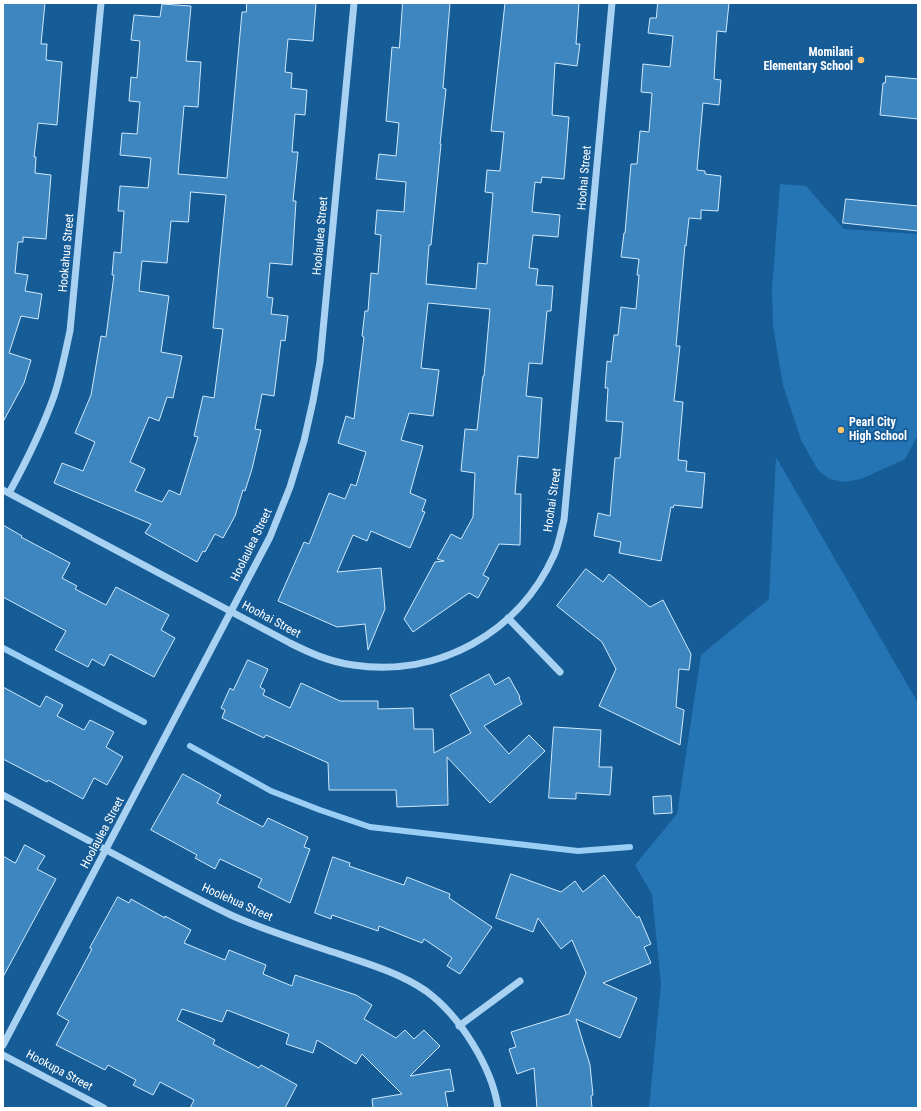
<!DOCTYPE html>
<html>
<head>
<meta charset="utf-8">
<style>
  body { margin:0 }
  #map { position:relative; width:921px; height:1111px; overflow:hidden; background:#165c97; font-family:"Roboto Condensed",sans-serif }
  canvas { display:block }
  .frame { position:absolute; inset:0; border:4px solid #fff; pointer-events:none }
</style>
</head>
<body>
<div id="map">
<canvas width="921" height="1111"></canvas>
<div class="frame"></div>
</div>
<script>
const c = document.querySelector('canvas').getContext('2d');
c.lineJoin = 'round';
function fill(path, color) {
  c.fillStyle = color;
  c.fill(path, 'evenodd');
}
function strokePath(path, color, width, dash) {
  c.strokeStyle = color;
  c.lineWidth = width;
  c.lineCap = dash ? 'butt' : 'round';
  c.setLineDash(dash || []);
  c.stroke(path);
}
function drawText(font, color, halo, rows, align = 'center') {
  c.font = font + ' "Roboto Condensed",sans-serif';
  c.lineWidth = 4;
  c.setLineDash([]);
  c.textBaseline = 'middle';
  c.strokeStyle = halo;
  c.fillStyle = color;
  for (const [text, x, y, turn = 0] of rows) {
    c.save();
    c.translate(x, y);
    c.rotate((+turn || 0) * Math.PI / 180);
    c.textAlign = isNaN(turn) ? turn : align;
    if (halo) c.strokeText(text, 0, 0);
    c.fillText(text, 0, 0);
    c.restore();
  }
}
fill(new Path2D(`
  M780,184L806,186L844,229L918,234V435L905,459L861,479L845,482L829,479L818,470L801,440L783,385L773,326L772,289Z
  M776,457L918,703V1108H649L661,984L652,894L635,865L677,814L701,655L769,599Z`), '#2575b4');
strokePath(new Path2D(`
  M3,648L144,722
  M190,746L271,791L320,810L370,827L578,851L630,847`), '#9acef4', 6);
const building = new Path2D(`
  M3,3H45L41,44H47L46,60L62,62L57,125L38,123L34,157H36L35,173L51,175L46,239L23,237V242H18L15,273L28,275L25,291L42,294L38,319L21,316L9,353L31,360L24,383L3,422Z
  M247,3H316L313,41L288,39L285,72L292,73L291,88L307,90L305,115L295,114L292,152H298L293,201H296L292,265L270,263L267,297L273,298L271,314L288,316L285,341L281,340L274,396L262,394L255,429L261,430L252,469L245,491L243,490L235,516L223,538L215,534L205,552L203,551L197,562L145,533L151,524L54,483L62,463L83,471L95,442L75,433L91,395L101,336L106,337L114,275H112L114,252L121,253L124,211H118L120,186L148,188L151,158L120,155L122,133L137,134L140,102L129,101L131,77L137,78L140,41L131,40L134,15L160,17L162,4L191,6L186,61L201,62L198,107L184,106L178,174L227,178L242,12H246ZM191,192L226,195L213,328L223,329L214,398L203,396L194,436L198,437L180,495L169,490L162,502L135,491L145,469L130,462L149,417L159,421L167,397L173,398L182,356L161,352L169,296L139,291L142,261L167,263L171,221L188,222Z
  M403,3H450L443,88L446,89L440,144H441L431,245H429L426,284L476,289L478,263L487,264L493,193L485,192L487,170L500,171L504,132L491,131L505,3H579L576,44H580L577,66L555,63L552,115L569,117L564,179L542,177L541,183L535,182L532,212L560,215L558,237L533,235L529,268L538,269L536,285L553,286L551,311H547L542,364L529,363L526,396L542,398L538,458L518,456L515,494H521L520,545L499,544L483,575L489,578L478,598L469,593L413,632L404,619L435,562L444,561L437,559L451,534L461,539L473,517L475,473L461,471L465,429L477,430L483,376H484L490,309L428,303L421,368L439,370L433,416L409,413L401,440L423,446L410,493L426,500L422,511L425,512L410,548L371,531L367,541L353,535L337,572L381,568L385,609L368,650L365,624L337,627L278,601L304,542L309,544L329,493L345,499L351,484L356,486L366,452L338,443L346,416L354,419L364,337L362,336L365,311H368L371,273L378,274L381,235L375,234L377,210L404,212L406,182L376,179L379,154L396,156L399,123L386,121L392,47L399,48Z
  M658,3H729L726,32L717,31L714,79L721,80L719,105L703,103L697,170L705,171V174L721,176L718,211L701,210V219L689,218L686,246L685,245L676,346H680L674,401L683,402L678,460L687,461L686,471L705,473L702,508L674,505L673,508L671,507L661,561L619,553L621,542L594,536L598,513L610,516L615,458H620L623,422L606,421L608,388H605L607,361L611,362L614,335H618L621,307L636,309L639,275H637L639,259L621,257L624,233H625L631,164H637L640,131L649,132L652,93L641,92L643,64L670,67L673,36L648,33L650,18H656Z
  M886,76L918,79V119L880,115L883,83H885Z
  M846,199L918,206V231L843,223Z
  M3,525L22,536L21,537L70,563L62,578L77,586L75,589L106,605L116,587L169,615L161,630L175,638L154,677L110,654L104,666L92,659L88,667L55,650L66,631L3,597Z
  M586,569L603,582L609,574L650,607L663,600L691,654L689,670L679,669L676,707L684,710L680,745L599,706L616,669L602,642L557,606Z
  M248,660L268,669L260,687L265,690L263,695L290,708L301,683L340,701H378V709L413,708L414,729H433L434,753L471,733L450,695L489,674L495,685L509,677L520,697L519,698L522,704L484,726L509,754L529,735L545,751L490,803L447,757L448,805L397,807L396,790H329L328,763L266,735L264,738L222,718L225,710L221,708L230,688L233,690Z
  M3,687L40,707L46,696L63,705L57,716L84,730L90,720L114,732L106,747L123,757L107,785L94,778L83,799L48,780L47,782L3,759Z
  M554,727L601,730L599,767H612L610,795L576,793V799L549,798Z
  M183,774L221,795L217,803L263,827L268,818L308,837L304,847L310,849L290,903L258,887L262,879L220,859L215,869L195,858L197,855L151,830Z
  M671,796L672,813L654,814L653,797Z
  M25,845L45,856L37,869L56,879L3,977V856L15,863Z
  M333,857L350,863L349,866L404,885L407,877L450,894L449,898L492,927L460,974L447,966L452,958L424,939L422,943L379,926L378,931L332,915L331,919L315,913Z
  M511,874L561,892L575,881L583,892L604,875L637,918L639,916L651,944L644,947L651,963L603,983L637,998L620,1038L576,1019L590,1065L593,1095L591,1096L592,1108H537L534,1068L517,1074L509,1049L516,1047L511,1032L569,1014L586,973L572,940L561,949L538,918L533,932L496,918Z
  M118,897L129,903L131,899L165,918V916L191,930L184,943L225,960L229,950L266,965L263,974L292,986L295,975L356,995L372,1005L364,1019L396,1038L405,1030L414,1039L424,1030L440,1046L410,1076L450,1069L454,1091L445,1092L448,1108H373L372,1099L402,1094L362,1054L356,1064L317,1040L313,1053L286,1044L289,1034L227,1010L222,1022L182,1009L177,1020L215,1040L213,1044L259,1068L261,1065L297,1085L285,1108H190L194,1100L160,1082L153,1095L133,1085L136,1080L108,1065L105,1070L56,1045L69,1021L57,1014L92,949L90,948Z`);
fill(building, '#3e86bf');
strokePath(building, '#cfe9fc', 1);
strokePath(new Path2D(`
  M3,490L290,643C310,653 330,662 353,665C438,678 519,633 554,555C559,544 561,531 564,520L612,3
  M9,493C26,462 42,430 54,396C61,375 65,353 70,331L101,3
  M508,618L560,672
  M3,795C44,817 86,839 127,861C162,880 197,899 233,916C267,931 303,942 339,954C369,964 400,973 426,991C460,1016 492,1067 498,1108
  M459,1026L520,981
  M3,1045L270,537L290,487L304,441L313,401L320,362L354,3
  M3,1055L104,1108`), '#a8d1f2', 7);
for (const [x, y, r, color] of [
  [861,60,4,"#ffc369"],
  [841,430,4,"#ffc369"]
]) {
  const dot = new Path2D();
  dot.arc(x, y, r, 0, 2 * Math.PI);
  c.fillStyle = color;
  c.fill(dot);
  strokePath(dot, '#165c97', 1.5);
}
drawText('bold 12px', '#fff', '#165c97', [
  ["Momilani",853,53],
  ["Elementary School",853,67],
  ["Pearl City",849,423,"left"],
  ["High School",849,437,"left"]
], 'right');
drawText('12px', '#fff', '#165c97', [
  ["Hoohai Street",585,178,-85],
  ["Hoolaulea Street",321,236,-85],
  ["Hookahua Street",67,253,-85],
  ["Hoohai Street",553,500,-82],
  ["Hoolaulea Street",252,545,-64],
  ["Hoohai Street",271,620,28],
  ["Hoolaulea Street",103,833,-62],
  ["Hoolehua Street",237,903,24],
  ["Hookupa Street",59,1071,28]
]);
</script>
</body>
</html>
